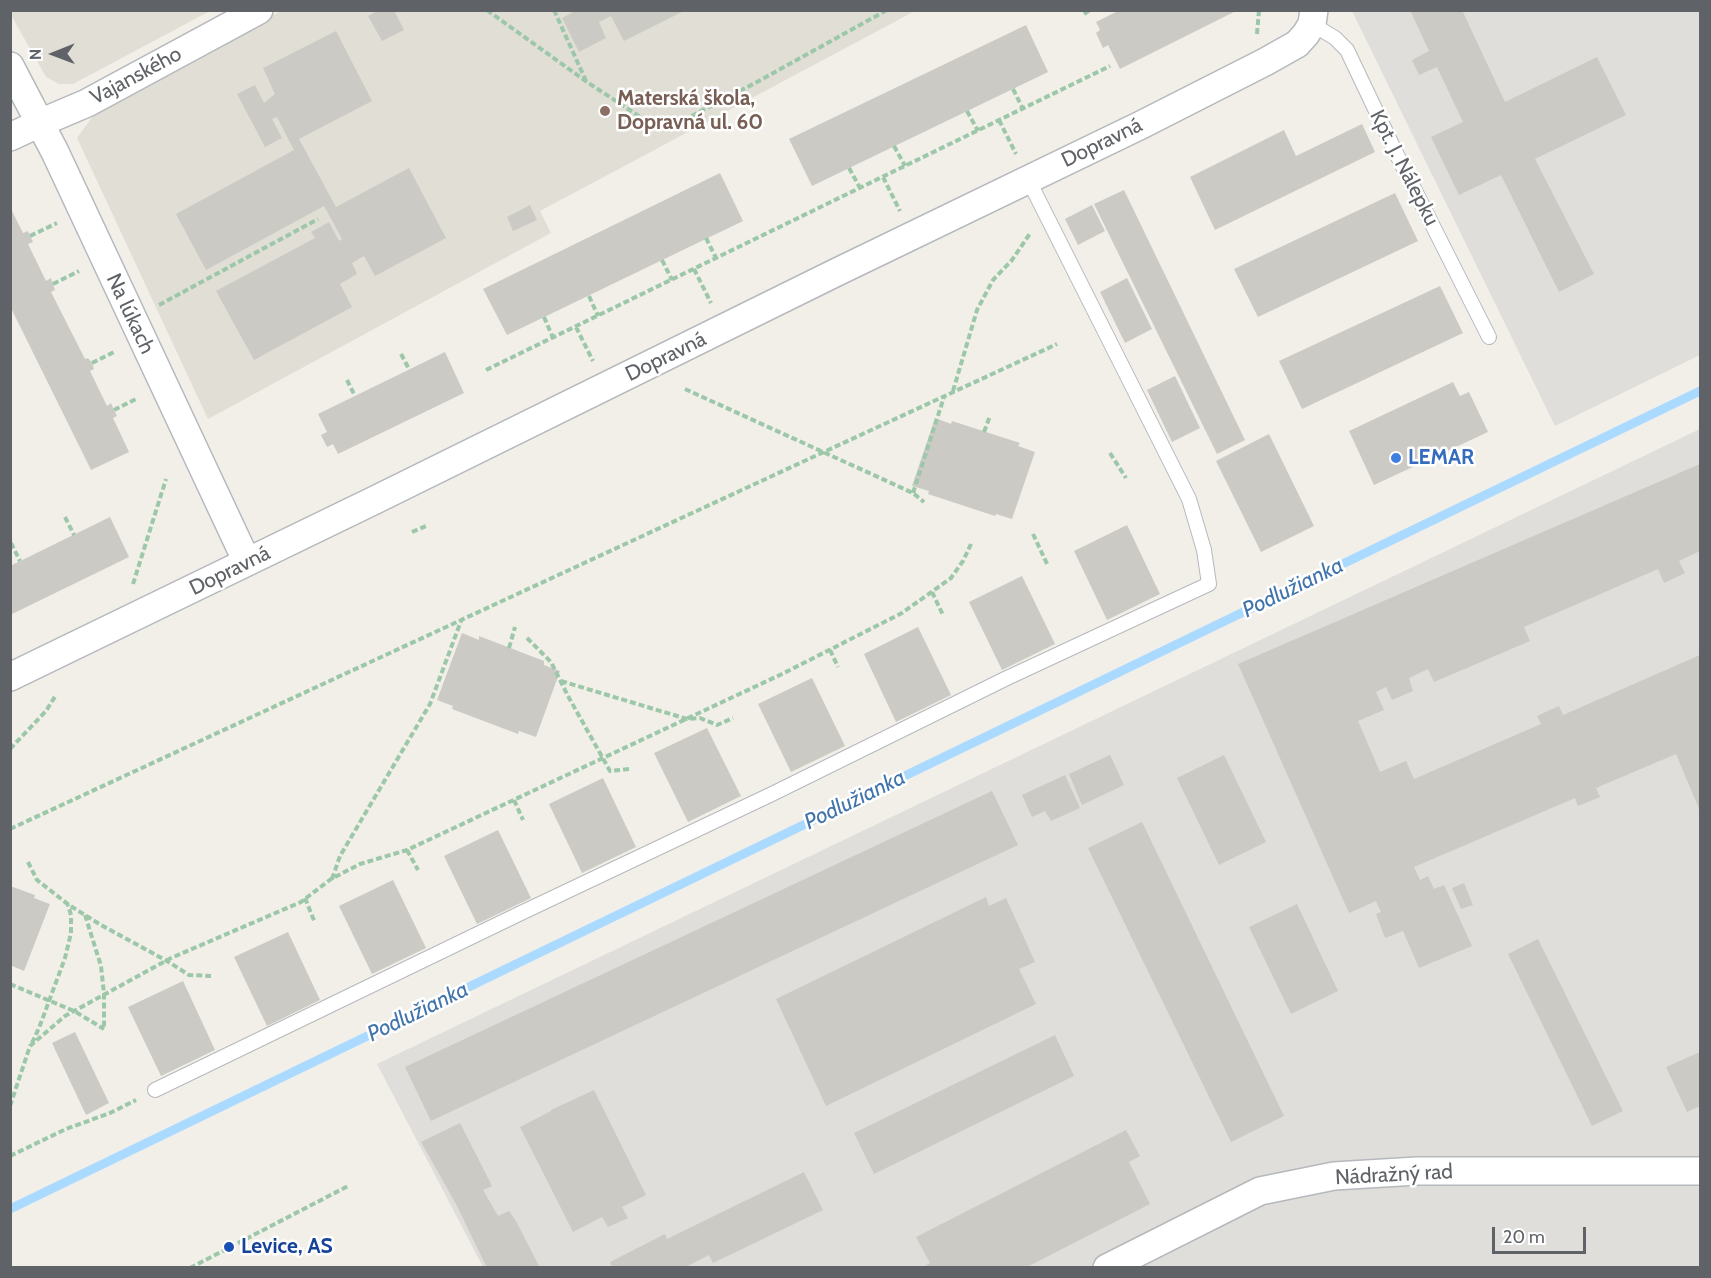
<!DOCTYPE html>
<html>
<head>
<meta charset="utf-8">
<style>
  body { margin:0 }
  #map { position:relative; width:1711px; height:1278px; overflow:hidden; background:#f1efe8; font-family:Cabin,sans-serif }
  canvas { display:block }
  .frame { position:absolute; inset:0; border:12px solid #5f6368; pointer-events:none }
  .north { position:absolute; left:24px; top:24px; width:60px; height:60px; -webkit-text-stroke:4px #fff; paint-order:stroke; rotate:269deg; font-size:16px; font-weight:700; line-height:24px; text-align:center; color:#5f6368 }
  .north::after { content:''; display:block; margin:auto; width:21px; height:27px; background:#5f6368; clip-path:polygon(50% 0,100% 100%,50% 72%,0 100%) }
  .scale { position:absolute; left:1492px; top:1227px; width:94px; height:27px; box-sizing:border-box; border:3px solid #5f6368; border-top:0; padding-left:8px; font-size:18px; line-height:21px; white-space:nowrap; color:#5f6368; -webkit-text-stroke:4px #fff; paint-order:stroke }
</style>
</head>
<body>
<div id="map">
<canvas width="1711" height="1278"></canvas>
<div class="frame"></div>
<div class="north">N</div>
<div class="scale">20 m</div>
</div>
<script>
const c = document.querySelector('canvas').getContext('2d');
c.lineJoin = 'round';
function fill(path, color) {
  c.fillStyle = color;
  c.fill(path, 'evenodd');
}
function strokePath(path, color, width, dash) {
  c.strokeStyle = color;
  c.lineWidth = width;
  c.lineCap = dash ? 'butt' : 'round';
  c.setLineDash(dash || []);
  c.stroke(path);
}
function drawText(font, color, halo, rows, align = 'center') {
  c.font = font + ' Cabin,sans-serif';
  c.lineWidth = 5;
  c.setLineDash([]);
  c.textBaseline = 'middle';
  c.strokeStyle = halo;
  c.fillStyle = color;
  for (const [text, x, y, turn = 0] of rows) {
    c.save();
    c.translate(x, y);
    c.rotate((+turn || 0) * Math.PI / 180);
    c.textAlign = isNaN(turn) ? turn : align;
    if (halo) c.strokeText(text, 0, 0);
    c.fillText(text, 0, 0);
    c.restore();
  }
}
fill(new Path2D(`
  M1352,11H1700V355L1555,426Z
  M1700,429V1267H483L377,1064Z`), '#e0deda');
fill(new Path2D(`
  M10,11L11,10L210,11L73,84H59L46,77L11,15Z
  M281,11H915L540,211L551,233L208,419L77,138L98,109Z`), '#e1ded6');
strokePath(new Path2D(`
  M10,1209L1700,391`), '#aadaff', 9);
fill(new Path2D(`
  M379,10H394L404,30L382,41L368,16Z
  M577,10H686L624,41L611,16L599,22L606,38L579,52L562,18Z
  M1120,10H1238L1120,69L1108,45L1103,48L1096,33L1100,30L1096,22Z
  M1410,10H1462L1505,102L1597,57L1626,115L1535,159L1594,274L1559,292L1501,175L1459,195L1431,137L1463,122L1437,67L1419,75L1412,60L1429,51Z
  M1026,25L1048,72L812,186L789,139Z
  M336,31L372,101L299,139L336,207L409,168L446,238L375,276L364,256L352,263L357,274L340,284L352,307L254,360L216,291L315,238L311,232L329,222L339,241L342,239L324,206L206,270L176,214L294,150L277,117L272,119L282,138L265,147L237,94L255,85L264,103L275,94L263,68Z
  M1362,124L1375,152L1215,230L1190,177L1284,130L1296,156Z
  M720,173L743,221L507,335L483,289Z
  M1124,190L1245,440L1217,454L1094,204Z
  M1395,193L1418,241L1258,317L1234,269Z
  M530,205L537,220L513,231L507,217Z
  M1092,205L1105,231L1078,245L1065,219Z
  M10,207L23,233L28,231L33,242L28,244L46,281L51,278L55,290L51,292L85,359L88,358L92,363L94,369L90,371L107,406L111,403L114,410L117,416L113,418L129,452L91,470L10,306Z
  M1127,278L1152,329L1125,343L1100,292Z
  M1440,286L1463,333L1302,409L1279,361Z
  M445,352L464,393L338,454L333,444L327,447L321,435L327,432L318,414Z
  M1175,376L1200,428L1172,442L1147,390Z
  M1453,382L1460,396L1469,392L1488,432L1374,485L1349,431Z
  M935,418L951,424L952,421L1020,443L1018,446L1035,452L1012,519L996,514L995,516L928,494L929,491L912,486Z
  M1269,434L1314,526L1261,552L1216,461Z
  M1700,464V551L1679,561L1685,573L1664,583L1658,569L1524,627L1530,641L1434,682L1428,669L1409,678L1413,691L1392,700L1386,687L1376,692L1384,710L1358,721L1380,772L1406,761L1414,779L1541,724L1537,716L1559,706L1563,715L1700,655V811L1676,754L1596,788L1600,797L1578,806L1575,798L1414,867L1420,880L1428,876L1434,889L1444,885L1472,946L1419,968L1403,931L1385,938L1376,914L1381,912L1376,901L1349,913L1238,664Z
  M110,517L129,557L10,615V566Z
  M1127,525L1160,594L1107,620L1074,551Z
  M1022,576L1055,644L1002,670L969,602Z
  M918,627L951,695L896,722L864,654Z
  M462,633L479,640V636L544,661V665L560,671L536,737L519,731L518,734L452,709L453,706L437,700Z
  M812,678L845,746L791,772L758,704Z
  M707,728L741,796L688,822L654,753Z
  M1110,755L1124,785L1082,805L1069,774Z
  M1224,755L1266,842L1219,865L1177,778Z
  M1065,775L1080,808L1051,821L1045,811L1032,817L1022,795Z
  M603,778L636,847L582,873L549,804Z
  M992,791L1018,845L431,1121L405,1067Z
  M1142,822L1284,1116L1231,1142L1088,848Z
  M498,830L531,898L477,924L444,856Z
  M393,880L426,948L372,974L339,906Z
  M1464,883L1473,905L1461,909L1452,888Z
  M10,886L35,895L34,898L50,904L24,971L10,965Z
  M986,897L989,906L1006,898L1035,962L1019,969L1036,1004L826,1106L776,999Z
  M1297,904L1338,991L1291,1014L1249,927Z
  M288,932L320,1000L267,1026L234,957Z
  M1538,939L1623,1111L1592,1126L1508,954Z
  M183,981L215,1050L161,1076L128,1007Z
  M75,1032L109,1103L86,1115L52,1043Z
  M1055,1035L1074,1076L874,1174L854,1133Z
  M1700,1052V1106L1687,1112L1666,1067Z
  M594,1090L646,1195L622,1207L628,1218L608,1227L602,1217L573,1232L520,1127L551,1111V1110Z
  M460,1123L492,1186L483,1190L498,1216L509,1211L517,1223L540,1268H487L456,1204L421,1142Z
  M1126,1130L1140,1156L1129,1162L1150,1204L1025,1268H922L930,1263L916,1237Z
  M804,1172L823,1210L713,1263L709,1255L684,1268H612L610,1262L665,1234L667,1239Z`), '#cccac5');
const service = new Path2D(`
  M1312,24L1335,38L1347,50L1396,153L1489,337
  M155,1090L521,913L772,794L1007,678L1209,584L1204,550L1189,499L1028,179`);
const minor = new Path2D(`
  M10,66L55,152L247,562
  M10,137L40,123L87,103L259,10
  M10,677L377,499L835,273L1141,125L1265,62L1297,44L1306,34L1312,24L1314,10
  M1107,1268L1260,1191L1334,1176L1417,1171H1700`);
strokePath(service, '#b5b8bc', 16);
strokePath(minor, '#b5b8bc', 30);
strokePath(new Path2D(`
  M487,10L587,82L651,124L664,127L680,122L757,82L887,10
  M554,10L586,81
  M1084,14L1090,10
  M1257,34L1259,10
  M1013,89L1023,109
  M967,111L978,131
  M999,120L1016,154
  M894,146L905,166
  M849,168L860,188
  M883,177L900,211
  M30,236L57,223
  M706,238L716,258
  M662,260L672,280
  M694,269L711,303
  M53,284L79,271
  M589,296L598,316
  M159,305L318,219
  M544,317L553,338
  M576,327L593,361
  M401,354L409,369
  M92,363L116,351
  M486,370L1110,66
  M347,380L355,396
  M685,389L913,493L924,502
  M953,391L977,310L993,280L1012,260L1031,232
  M114,410L138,398
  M984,432L990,416
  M1110,453L1126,478
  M913,493L944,397
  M65,517L74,535
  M412,532L426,526
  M1033,534L1048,566
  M11,543L20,561
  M133,584L166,479
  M932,592L943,615
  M527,638L551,662L568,696L610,771L629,769
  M509,648L515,627
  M830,650L838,667
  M561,681L687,719L700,718L717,725L733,718
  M10,749L46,711L56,695
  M514,800L523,820
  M10,829L1057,344
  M407,850L418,870
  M28,862L37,880L69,905L101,925L167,961L189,975L211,976
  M332,879L340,856L430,704L461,621
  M305,898L315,923
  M85,915L101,966L104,994V1029
  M10,984L74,1011L104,1029
  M32,1043L39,1028L65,958L71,933V915L68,905
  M10,1106L30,1046L65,1016L171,958L301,902L331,879L360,864L407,850L782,674L902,613L951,578L963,561L971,544
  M10,1156L66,1129L110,1113L136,1100
  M190,1268L348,1186`), '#9cc7a9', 4, [6, 3]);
strokePath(service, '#fff', 14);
strokePath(minor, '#fff', 27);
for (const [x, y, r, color] of [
  [605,111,6,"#8d6e63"],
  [1396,458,6,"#3f7fe0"],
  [229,1247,6,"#1a4fb4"]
]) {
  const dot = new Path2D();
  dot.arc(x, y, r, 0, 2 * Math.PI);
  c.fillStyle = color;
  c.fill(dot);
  strokePath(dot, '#fff', 2);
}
drawText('21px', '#5f6368', '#fff', [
  ["Vajanského",136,76,-28],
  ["Dopravná",1102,143,-26],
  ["Kpt. J. Nálepku",1404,168,63],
  ["Na lúkach",130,314,65],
  ["Dopravná",666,357,-26],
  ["Dopravná",230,571,-26],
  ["Nádražný rad",1394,1175,-3]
]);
drawText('bold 21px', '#785e54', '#fff', [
  ["Materská škola,",617,99],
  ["Dopravná ul. 60",617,123]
], 'left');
drawText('bold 21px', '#366cbe', '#fff', [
  ["LEMAR",1408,458]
], 'left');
drawText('bold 21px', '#164399', '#fff', [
  ["Levice, AS",241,1247]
], 'left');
drawText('italic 22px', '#4174aa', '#fff', [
  ["Podlužianka",1293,588,-26],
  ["Podlužianka",855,800,-26],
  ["Podlužianka",418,1012,-26]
]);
</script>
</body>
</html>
